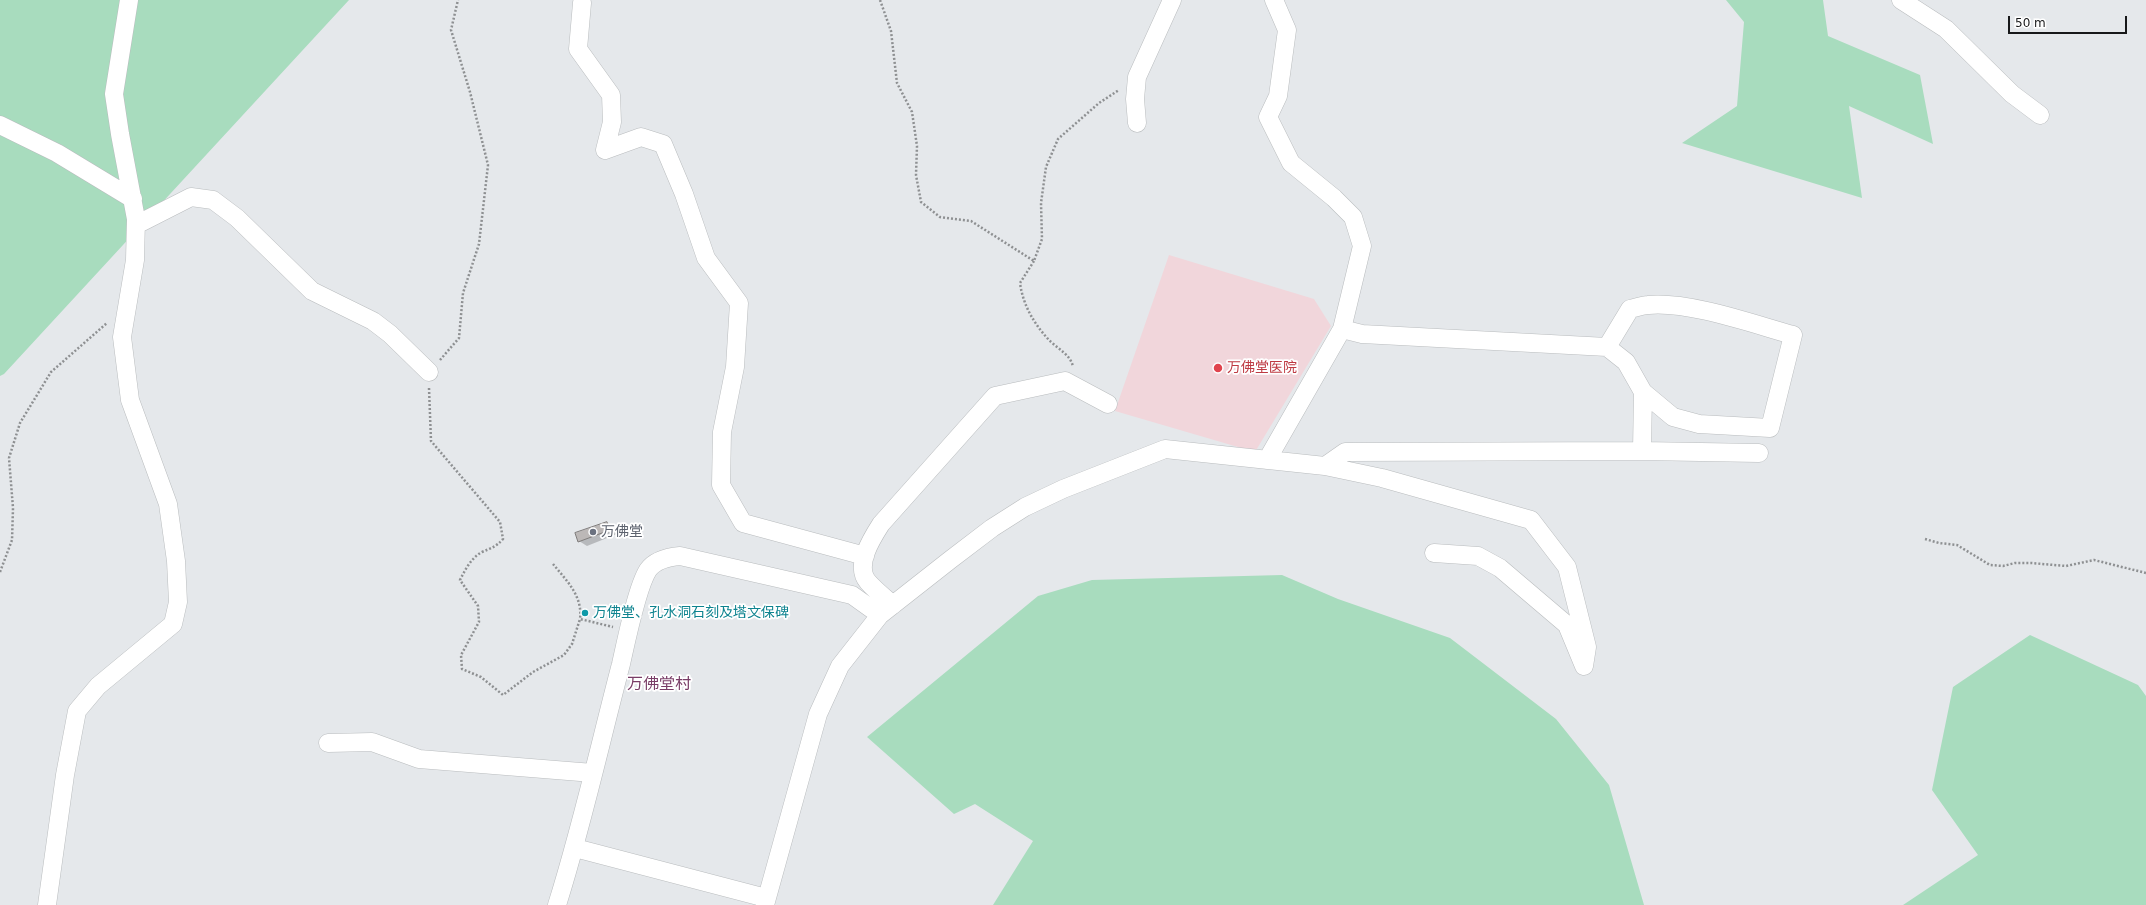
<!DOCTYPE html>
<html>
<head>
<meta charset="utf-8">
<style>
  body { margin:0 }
  #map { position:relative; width:2146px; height:905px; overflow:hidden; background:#e5e8eb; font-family:"DejaVu Sans",sans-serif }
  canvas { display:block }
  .scale { position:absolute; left:2008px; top:16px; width:119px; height:18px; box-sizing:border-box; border:2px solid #171819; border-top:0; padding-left:5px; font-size:12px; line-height:14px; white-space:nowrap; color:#171819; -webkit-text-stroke:3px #fff; paint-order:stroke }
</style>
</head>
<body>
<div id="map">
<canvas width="2146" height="905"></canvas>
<div class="scale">50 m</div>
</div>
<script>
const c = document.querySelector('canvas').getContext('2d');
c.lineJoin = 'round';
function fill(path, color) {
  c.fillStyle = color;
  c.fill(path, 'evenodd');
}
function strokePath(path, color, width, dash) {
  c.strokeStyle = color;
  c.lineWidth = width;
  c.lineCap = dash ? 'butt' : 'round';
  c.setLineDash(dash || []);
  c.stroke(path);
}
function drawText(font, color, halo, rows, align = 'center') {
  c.font = font + ' "DejaVu Sans","Noto Sans SC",sans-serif';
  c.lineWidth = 3.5;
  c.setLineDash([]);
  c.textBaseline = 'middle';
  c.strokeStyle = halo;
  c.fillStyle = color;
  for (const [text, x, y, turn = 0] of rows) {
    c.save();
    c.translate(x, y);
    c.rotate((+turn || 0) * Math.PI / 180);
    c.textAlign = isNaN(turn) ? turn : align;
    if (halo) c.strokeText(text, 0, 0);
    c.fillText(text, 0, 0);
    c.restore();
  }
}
fill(new Path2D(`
  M1169,255L1314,299L1331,326L1255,452L1115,411Z`), '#f1d6db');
fill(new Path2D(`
  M0,0H349L4,374L0,376Z
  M1726,0H1823L1828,36L1920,75L1933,144L1849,106L1862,198L1682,143L1737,106L1744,22Z
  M1282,575L1338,599L1450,638L1556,719L1609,785L1644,905H993L1033,841L975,804L954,814L867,737L1038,596L1092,580Z
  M2030,635L2138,685L2146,696V905H1903L1978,855L1932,790L1953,687Z`), '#a8dcbe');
fill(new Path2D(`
  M607,523L615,527L617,534L587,546L579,541Z`), '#0003');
const building = new Path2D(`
  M607,522L610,530L578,542L575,533Z`);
fill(building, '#bcb8b7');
strokePath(building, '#7f7c7b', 1);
const minor = new Path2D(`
  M1901,0L1946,29L2012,94L2040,115
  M582,3L578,49L611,95L612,122L605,150L641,137L663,144L684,194L706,258L739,303L735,367L722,432L721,485L743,523L865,556
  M1137,123L1135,99L1137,77L1172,0
  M0,125L57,153L133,199
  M136,225L191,197L213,200L237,218L312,291L373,321L390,334L429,372
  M1607,347L1630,309C1636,308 1642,305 1648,305C1689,301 1753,324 1793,335L1770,428L1699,424L1673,417L1643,392
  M1642,451L1759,453
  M1267,460L1342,329L1362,246L1353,217L1334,198L1291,163L1268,117L1278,96L1287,30L1274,0
  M1325,466L1382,478L1531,520L1567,567L1587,647L1584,666L1567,625L1500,568L1478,556L1434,553
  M893,605C885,598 875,590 868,582C854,566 872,538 881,524L995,396L1065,381L1108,404
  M328,743L372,742L419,759L593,773
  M575,848L766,898
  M47,905L65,775L77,711L98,686L173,624L178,602L176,561L168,504L130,400L122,337L135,260L136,219L120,134L114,94L129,0
  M557,905C582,826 600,744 621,664C626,642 637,587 648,570C655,560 669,557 680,556L852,595L880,615
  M765,905L818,714L840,666L880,615L950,560L992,528L1025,507L1063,489L1165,449L1325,466L1345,452L1642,451L1643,392L1626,362L1607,347L1362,334L1342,329`);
strokePath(minor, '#b9bcbe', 19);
strokePath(new Path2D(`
  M880,0L891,31L897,83L912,112L917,146L916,175L921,202L940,217L971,221L1034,261L1042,239L1041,203L1046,167L1058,139L1099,103L1119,90
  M1034,261L1020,283C1023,305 1034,324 1049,340C1058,349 1071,355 1073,367
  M440,360L459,338L463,293L479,244L488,165L470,92L451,30L458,0
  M429,388L431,441L500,522L503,539C496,547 491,548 482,552C471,558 465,570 460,580L478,606L479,622L461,655L462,669L481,677L503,695L533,672L564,655L572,644L580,619L613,627
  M1925,539L1939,543L1957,545L1990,565L2003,566L2015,563H2031L2066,566L2094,560L2146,573
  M553,564C566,580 583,596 580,619
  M0,572L12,540L13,508L9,458L20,423L51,372L107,323`), '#8e9092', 2.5, [2, 2]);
strokePath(minor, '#fff', 18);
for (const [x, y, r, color] of [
  [1218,368,5,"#e0444e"],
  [593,532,4,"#6b7280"],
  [585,613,4,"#0f9aa8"]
]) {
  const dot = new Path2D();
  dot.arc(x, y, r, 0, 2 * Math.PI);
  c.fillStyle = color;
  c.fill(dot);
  strokePath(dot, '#fff', 1.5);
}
drawText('14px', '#be3a42', '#fff', [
  ["万佛堂医院",1227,368]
], 'left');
drawText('14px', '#5b616d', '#fff', [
  ["万佛堂",601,532]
], 'left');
drawText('14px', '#0d838f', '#fff', [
  ["万佛堂、孔水洞石刻及塔文保碑",593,613]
], 'left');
drawText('16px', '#793d67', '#fff', [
  ["万佛堂村",659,685]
]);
</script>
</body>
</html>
